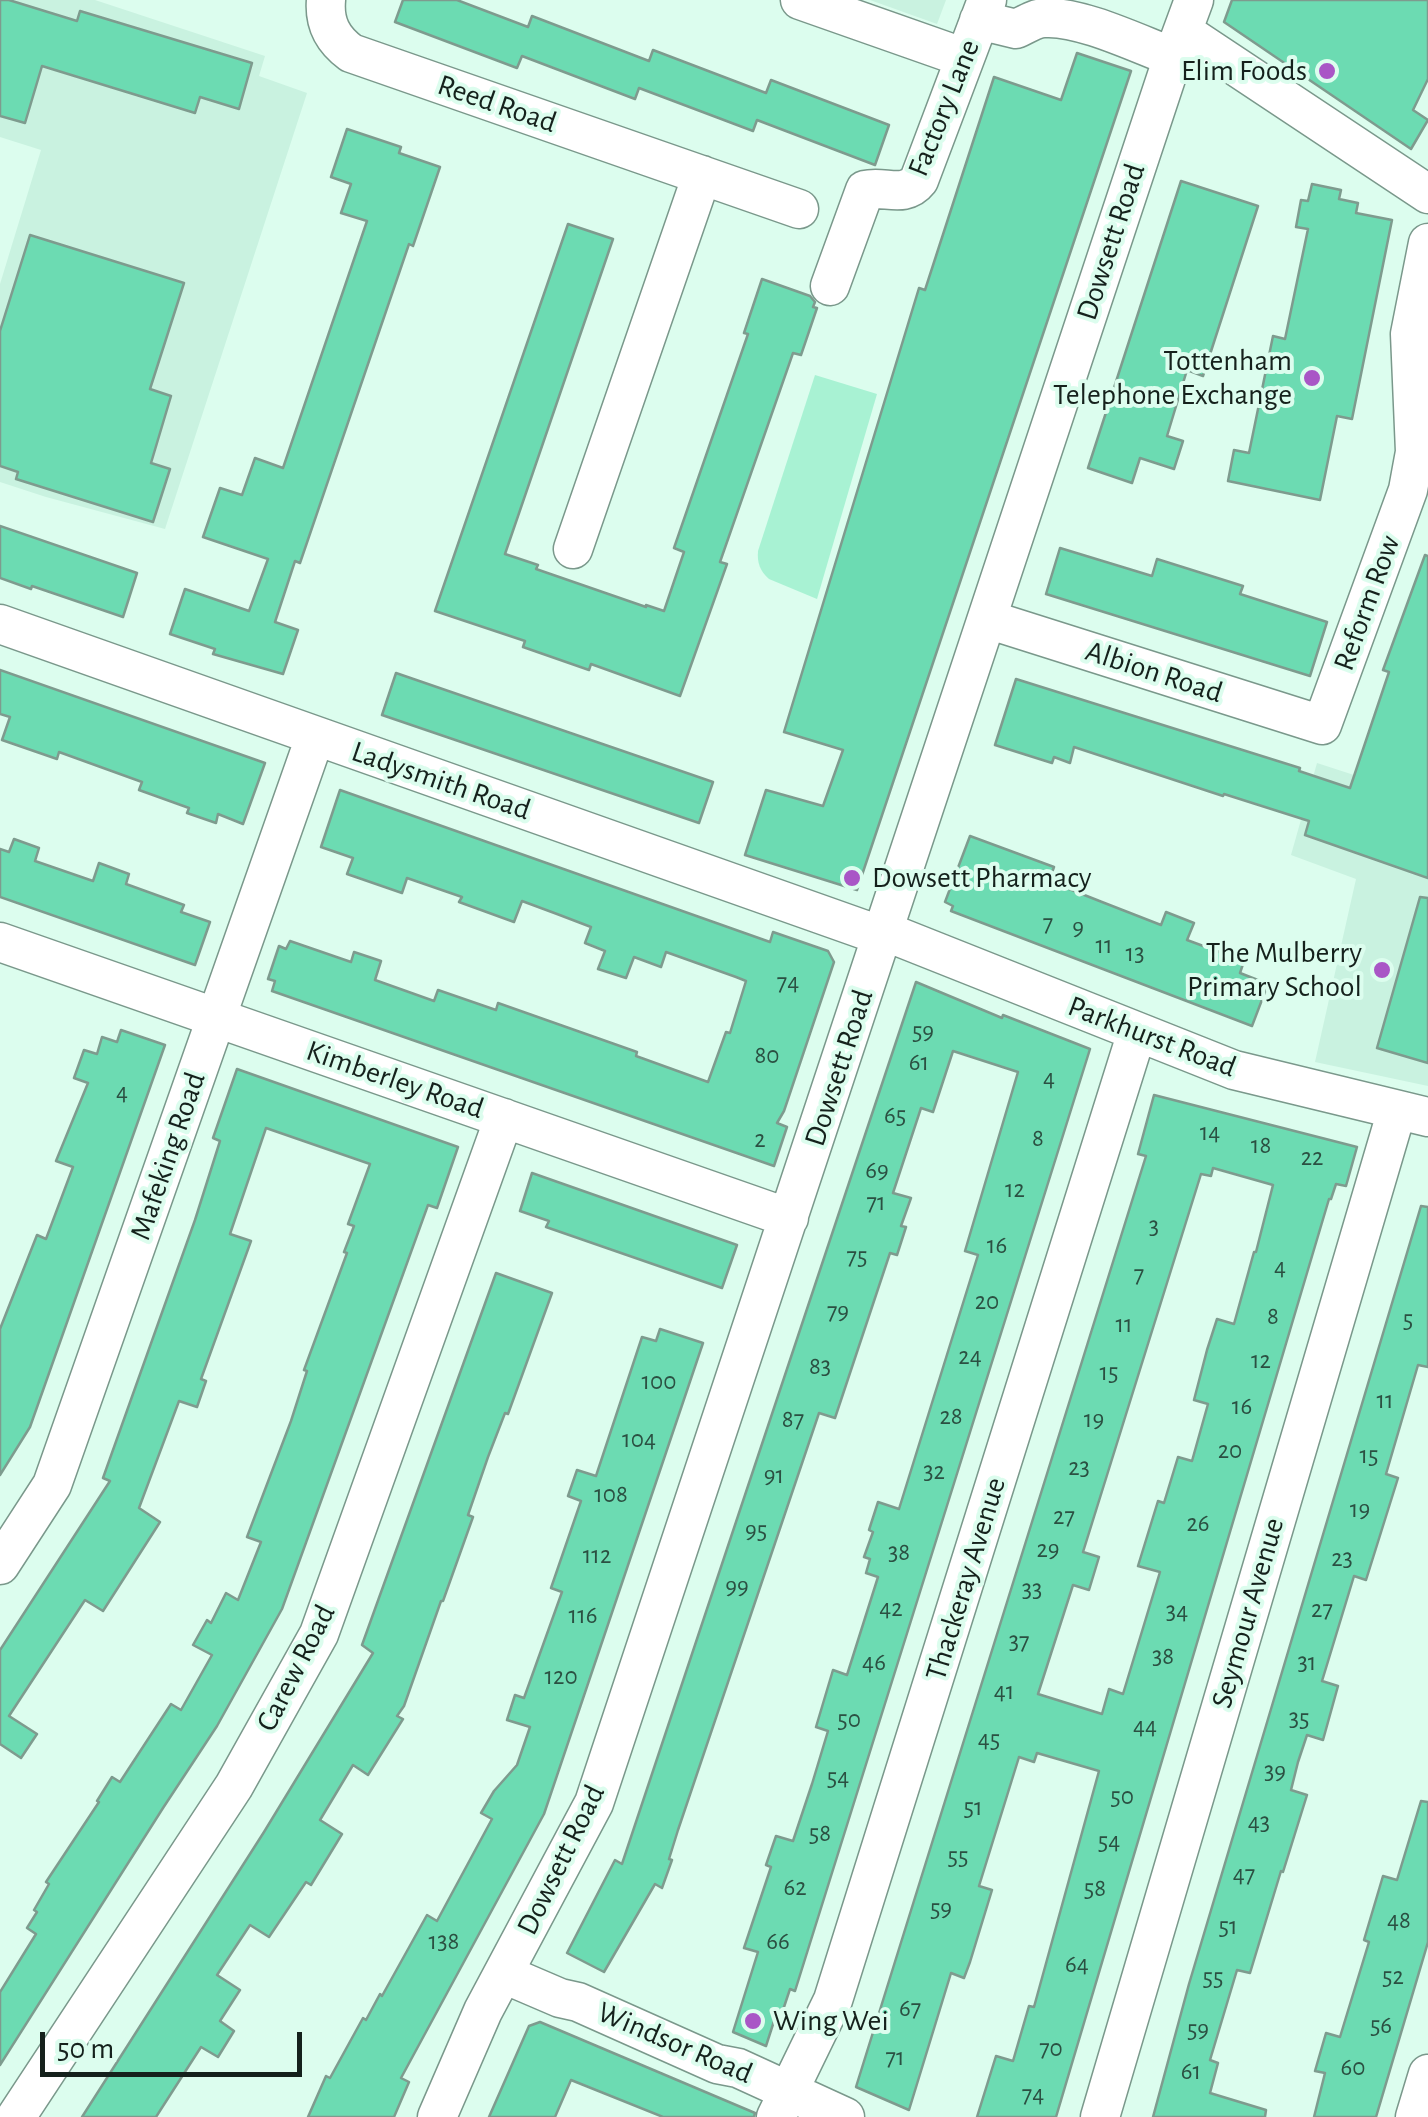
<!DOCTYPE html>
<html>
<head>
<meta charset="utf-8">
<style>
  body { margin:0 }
  #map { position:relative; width:1428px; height:2117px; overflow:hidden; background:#dcfdee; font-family:"Alegreya Sans",sans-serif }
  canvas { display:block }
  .scale { position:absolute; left:40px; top:2032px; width:262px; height:45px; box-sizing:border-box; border:5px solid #15211c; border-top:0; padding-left:12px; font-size:30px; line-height:35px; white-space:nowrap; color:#15211c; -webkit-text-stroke:8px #dcfdee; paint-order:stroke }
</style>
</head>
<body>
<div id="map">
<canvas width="1428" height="2117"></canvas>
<div class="scale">50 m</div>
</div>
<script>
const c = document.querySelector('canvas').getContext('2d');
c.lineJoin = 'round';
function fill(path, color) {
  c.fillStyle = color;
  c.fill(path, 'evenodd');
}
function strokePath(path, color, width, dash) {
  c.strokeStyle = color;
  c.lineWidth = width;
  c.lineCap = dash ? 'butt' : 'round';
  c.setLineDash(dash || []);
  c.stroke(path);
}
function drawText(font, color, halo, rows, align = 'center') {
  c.font = font + ' "Alegreya Sans",sans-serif';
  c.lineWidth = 8;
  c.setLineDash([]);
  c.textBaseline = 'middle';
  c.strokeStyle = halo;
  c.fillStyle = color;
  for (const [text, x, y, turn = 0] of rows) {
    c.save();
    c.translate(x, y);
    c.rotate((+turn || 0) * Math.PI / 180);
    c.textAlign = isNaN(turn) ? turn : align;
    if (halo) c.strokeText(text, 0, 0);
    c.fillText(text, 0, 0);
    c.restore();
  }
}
fill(new Path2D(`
  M0,0H95L265,56L259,76L307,93L165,529L46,497L0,482V284L41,150L0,137Z
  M870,0H946L937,24Z
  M1381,696L1428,712V1086L1315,1062L1356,879L1291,855L1317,763L1354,775Z`), '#c9f2e0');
fill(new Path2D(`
  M815,375L877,394L817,599L769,579C760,571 757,563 758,551Z`), '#a8f2d3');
const building = new Path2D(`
  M0,0H9L77,21L80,11L252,63L239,109L200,97L195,113L42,66L25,123L0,116Z
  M403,0H457L528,27L532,16L649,61L653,50L766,93L771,80L889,125L875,165L757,120L753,131L639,88L635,99L522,56L517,68L395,22Z
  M1232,0H1428V79L1413,110L1428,120L1411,149L1224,22Z
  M1077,53L1131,71L857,890L745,855L766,790L823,806L843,750L784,732L919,288L925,290L994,77L1061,100Z
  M347,129L401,147L399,153L440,167L413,246L409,244L300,563L295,561L275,622L298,630L283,674L213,654L215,649L170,634L185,589L249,611L268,559L203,537L220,488L242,495L255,458L283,468L367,221L341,213L351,184L331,177Z
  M1181,181L1258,206L1203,376L1187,370L1167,436L1183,441L1174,469L1140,458L1132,483L1088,468Z
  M1312,184L1341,190L1339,199L1358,203L1356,213L1392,220L1352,419L1337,416L1320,500L1228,481L1234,450L1249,453L1273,336L1285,339L1308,229L1296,227L1301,200L1308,201Z
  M568,224L613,239L505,554L538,565L536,569L646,607V605L664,611L684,552L674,548L748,334L744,333L762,279L810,296L815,302L813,307L817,308L801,355L793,353L720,562L727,564L680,696L591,664L589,670L523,647L525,641L435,611Z
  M30,235L184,283L150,389L171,396L151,463L170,469L153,522L16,479L18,472L0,466V331Z
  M0,526L137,573L123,617L32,586L31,589L0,578Z
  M1060,548L1152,576L1157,559L1243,586L1240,594L1327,622L1310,676L1046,594Z
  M1425,555L1428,556V878L1305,835L1309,821L1224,794L1223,796L1074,747L1070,763L1054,757L1052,763L995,745L1016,679L1300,768L1299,771L1350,788L1389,672L1383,670Z
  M0,670L265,763L243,824L218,814L216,823L187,813L189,808L139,790L142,782L59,752L57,759L2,740L10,717L0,714Z
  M396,673L713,782L699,823L382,715Z
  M340,790L770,942L773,932L828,951L834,962L784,1111L777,1123L787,1127L774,1166L272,991L275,981L268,979L279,946L286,949L290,941L351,962L354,952L381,961L375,980L434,1001L438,990L496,1010L498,1003L637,1052L636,1056L708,1082L726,1032L730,1033L746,981L736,977L666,952L661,967L634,957L626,978L598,969L605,951L585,943L591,927L557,914L522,901L514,922L459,902L462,897L407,878L402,893L347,874L353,858L321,847Z
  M970,836L1054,867L1049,881L1102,902L1161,925L1166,912L1194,923L1187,940L1244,961L1240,973L1268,984L1252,1026L951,911L953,906L945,902Z
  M14,839L39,848L35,861L93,881L99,863L129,874L126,884L184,905L181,912L210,922L195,965L0,897V849L9,852Z
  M1420,897L1428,898V1063L1377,1048Z
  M916,982L1002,1018L1003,1015L1090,1049L795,1991L790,1989L781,2016L776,2015L766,2046L733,2032L758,1952L744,1948L771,1867L766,1865L776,1836L793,1841L812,1784L828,1731L816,1727L833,1670L847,1675L878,1577L866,1573L870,1559L864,1557L873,1532L869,1530L878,1502L899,1509L978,1255L965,1251L1018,1072L953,1051L933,1112L921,1108L893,1193L911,1198L901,1226L906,1227L897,1255L890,1253L835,1418L819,1413L678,1830L669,1859L672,1860L662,1888L655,1884L604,1972L567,1953L615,1860L622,1864Z
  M121,1030L165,1045L30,1427L0,1475V1329L37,1235L46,1239L73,1167L56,1161L88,1083L74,1078L84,1050L97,1054L102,1037L117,1042Z
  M237,1069L458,1147L437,1208L428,1205L282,1609L217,1726L163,1808L0,2065V1992L36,1934L27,1928L37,1912L34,1910L49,1884L46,1882L99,1802L97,1801L112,1777L120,1782L171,1704L181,1710L212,1655L193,1645L207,1620L211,1623L226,1593L238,1600L261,1542L247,1537L291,1421L307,1371L304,1370L347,1253L344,1252L354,1226L348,1224L370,1164L266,1128L230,1234L251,1241L201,1379L206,1381L197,1407L179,1401L139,1508L160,1522L103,1611L85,1600L9,1716L37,1734L21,1758L0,1744V1650L110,1481L103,1478L195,1220L220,1141L213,1138Z
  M1154,1095L1357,1147L1346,1186L1336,1184L1331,1199H1329L1056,2117H977L996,2056L1013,2061L1029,2006L1034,2007L1099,1771L1037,1753L1034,1762L1019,1757L979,1886L992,1890L970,1962L964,1978L951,1973L909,2110L856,2087L1146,1156L1138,1154ZM1213,1168L1273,1185L1256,1252H1254L1234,1324L1217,1319L1207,1350L1194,1400L1208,1404L1192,1461L1178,1457L1164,1503L1158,1501L1138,1566L1160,1572L1123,1694L1109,1689L1102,1714L1038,1694L1073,1585L1089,1590L1099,1557L1083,1552L1201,1174L1211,1176Z
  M532,1173L737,1245L722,1288L546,1227L549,1221L520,1211Z
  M1421,1206L1428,1207V1367L1418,1365L1386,1474L1398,1478L1366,1580L1354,1576L1322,1681L1338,1686L1323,1740L1307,1735L1298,1762L1291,1790L1307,1795L1283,1872L1281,1871L1250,1973L1237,1970L1210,2060L1218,2063L1210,2093L1266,2110L1265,2117H1153L1189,1984Z
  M496,1273L552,1293L508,1414L505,1413L488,1457L468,1515L473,1517L443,1601H441L404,1706L397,1716L403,1719L368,1775L353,1765L320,1820L342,1834L311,1885L306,1882L269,1937L250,1925L217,1975L240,1990L220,2021L234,2031L218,2057L201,2047L156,2117H82L264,1832L373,1653L362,1645Z
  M660,1329L703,1343L544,1814L401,2078L409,2082L394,2117H308L326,2076L330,2078L363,2018L366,2020L380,1994L382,1996L427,1915L437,1921L492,1819L481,1813L494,1791L517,1765L530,1727L507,1720L515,1695L524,1698L562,1592L551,1588L581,1501L568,1496L577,1470L596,1476L642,1337L656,1341Z
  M1421,1801L1428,1802V1942L1376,2117H1314L1325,2073L1315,2071L1326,2033L1340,2037L1369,1942L1364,1940L1383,1876L1397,1880Z
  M540,2022L755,2113L754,2117H663L571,2080L555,2117H489L529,2026Z`);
fill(building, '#6cdbb2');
strokePath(building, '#7e9b8e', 2.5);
const minor = new Path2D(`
  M326,0C324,23 332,39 351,53L799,209
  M800,0L965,58
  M979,20L1016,29C1025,25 1035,18 1045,18C1081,16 1138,44 1173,57
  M1184,32L1428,194
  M830,286L865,190C885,185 904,199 919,180L987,0
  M573,549L702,175
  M987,619L1322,725L1408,490L1415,452L1410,334L1428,243
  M0,624L882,936
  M884,931L1234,1070L1428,1117
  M0,942L789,1218
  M0,1565L52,1485L315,737
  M504,1974L560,1998L578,2002L717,2064L738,2068L845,2117
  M16,2117L234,1786L319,1634L504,1118
  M437,2117L483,2011L594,1803L1173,57L1194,0
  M776,2117L833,2000L1137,1032
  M1100,2117L1397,1110
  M1415,2117L1428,2074`);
strokePath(minor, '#7a988b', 41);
strokePath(minor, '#fff', 38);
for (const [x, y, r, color] of [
  [1327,71,10,"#a956c6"],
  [1312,378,10,"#a956c6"],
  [852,878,10,"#a956c6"],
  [1382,970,10,"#a956c6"],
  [753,2021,10,"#a956c6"]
]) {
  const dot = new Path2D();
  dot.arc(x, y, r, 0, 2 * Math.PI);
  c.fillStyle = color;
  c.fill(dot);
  strokePath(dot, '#dcfdee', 4);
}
drawText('25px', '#2b5042', null, [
  ["7",1048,923],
  ["9",1078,927],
  ["11",1104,945],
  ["13",1135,953],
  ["74",788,982],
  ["59",923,1031],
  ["80",767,1055],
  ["61",919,1062],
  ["4",1049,1078],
  ["4",122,1092],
  ["65",895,1115],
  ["14",1210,1132],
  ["8",1038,1138],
  ["2",760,1139],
  ["18",1261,1145],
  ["22",1312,1157],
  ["69",877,1170],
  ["12",1015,1189],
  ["71",876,1202],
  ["3",1154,1226],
  ["16",997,1245],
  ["75",857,1256],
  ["4",1280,1267],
  ["7",1139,1274],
  ["20",987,1301],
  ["79",838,1311],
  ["8",1273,1316],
  ["5",1408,1319],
  ["11",1124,1324],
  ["24",970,1356],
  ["12",1261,1360],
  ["83",820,1366],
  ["15",1109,1372],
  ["100",659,1381],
  ["11",1385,1400],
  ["16",1242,1406],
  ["28",951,1416],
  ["87",793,1419],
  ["19",1094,1419],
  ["104",639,1439],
  ["20",1230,1450],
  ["15",1369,1455],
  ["23",1079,1467],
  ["32",934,1471],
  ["91",774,1475],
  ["108",611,1494],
  ["19",1360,1509],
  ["27",1064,1516],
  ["26",1198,1523],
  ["95",756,1530],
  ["29",1048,1549],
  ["38",899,1552],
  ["112",597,1555],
  ["23",1342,1558],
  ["99",737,1586],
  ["33",1032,1589],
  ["42",891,1608],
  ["27",1322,1609],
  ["34",1177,1611],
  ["116",583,1615],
  ["37",1019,1641],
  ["38",1163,1656],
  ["46",874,1662],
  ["31",1307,1662],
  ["120",561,1676],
  ["41",1004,1691],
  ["35",1299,1718],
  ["50",849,1719],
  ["44",1145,1726],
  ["45",989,1739],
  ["39",1275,1771],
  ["54",838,1777],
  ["50",1122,1796],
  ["51",973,1807],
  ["43",1259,1822],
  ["58",820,1833],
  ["54",1109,1841],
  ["55",958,1856],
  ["47",1244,1874],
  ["62",795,1887],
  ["58",1095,1888],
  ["59",941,1908],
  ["48",1399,1920],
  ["51",1228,1926],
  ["138",444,1941],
  ["66",778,1941],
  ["64",1077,1964],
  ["52",1393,1976],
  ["55",1213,1977],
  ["67",910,2008],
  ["56",1381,2025],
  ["59",1198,2029],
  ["70",1051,2048],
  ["71",895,2057],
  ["60",1353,2067],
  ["61",1191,2071],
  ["74",1033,2094]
]);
drawText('30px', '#15211c', '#dcfdee', [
  ["Elim Foods",1307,71],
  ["Tottenham",1292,361],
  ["Telephone Exchange",1292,395],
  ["Dowsett Pharmacy",872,878,"left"],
  ["The Mulberry",1362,953],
  ["Primary School",1362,987],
  ["Wing Wei",773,2021,"left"]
], 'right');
drawText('30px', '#15211c', '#dcfdee', [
  ["Reed Road",497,104,19],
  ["Factory Lane",944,108,-68],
  ["Dowsett Road",1111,242,-72],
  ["Reform Row",1367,603,-70],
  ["Albion Road",1154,672,18],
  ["Ladysmith Road",441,781,19],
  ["Parkhurst Road",1152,1037,21],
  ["Dowsett Road",839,1068,-72],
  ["Kimberley Road",395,1080,19],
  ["Mafeking Road",168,1156,-71],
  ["Thackeray Avenue",966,1579,-73],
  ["Seymour Avenue",1248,1613,-74],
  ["Carew Road",296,1668,-63],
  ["Dowsett Road",561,1860,-64],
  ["Windsor Road",675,2043,23]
]);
</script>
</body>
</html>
